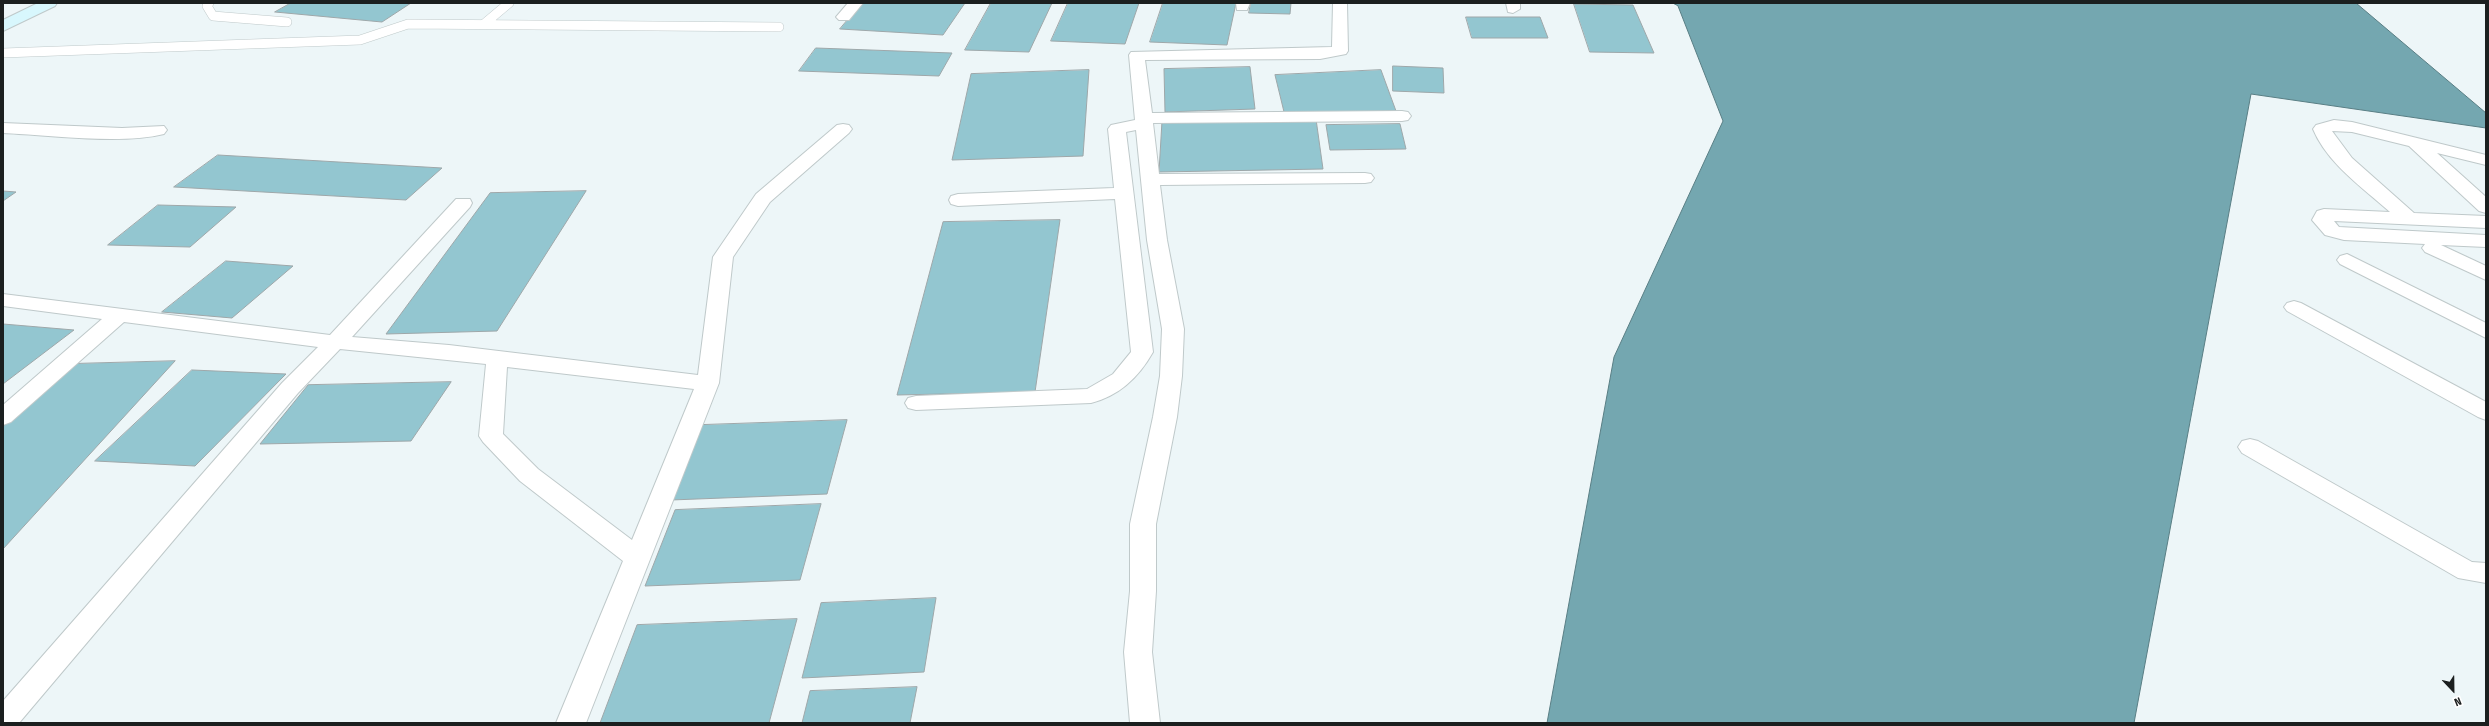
<!DOCTYPE html>
<html>
<head>
<meta charset="utf-8">
<style>
  body { margin:0 }
  #map { position:relative; width:2489px; height:726px; overflow:hidden; background:#edf6f8; font-family:"Fira Sans Condensed",sans-serif }
  canvas { display:block }
  .frame { position:absolute; inset:0; border:4px solid #1b1f1f; pointer-events:none }
  .north { position:absolute; left:2433px; top:670px; width:40px; height:40px; -webkit-text-stroke:3px #fff; paint-order:stroke; rotate:158deg; font-size:11px; font-weight:700; line-height:16px; text-align:center; color:#1b1f1f }
  .north::after { content:''; display:block; margin:auto; width:14px; height:18px; background:#1b1f1f; clip-path:polygon(50% 0,100% 100%,50% 72%,0 100%) }
</style>
</head>
<body>
<div id="map">
<canvas width="2489" height="726"></canvas>
<div class="frame"></div>
<div class="north">N</div>
</div>
<script>
const c = document.querySelector('canvas').getContext('2d');
c.lineJoin = 'round';
function fill(path, color) {
  c.fillStyle = color;
  c.fill(path, 'evenodd');
}
function strokePath(path, color, width, dash) {
  c.strokeStyle = color;
  c.lineWidth = width;
  c.lineCap = dash ? 'butt' : 'round';
  c.setLineDash(dash || []);
  c.stroke(path);
}
const water = new Path2D(`
  M1673,3H2356L2486,113V128L2251,94L2134,723H1547L1614,357L1723,121L1678,6Z`);
fill(water, '#74a7b0');
strokePath(water, '#597e84', 1);
const building = new Path2D(`
  M291,3H411L382,22L275,12Z
  M862,3H965L943,35L840,29Z
  M991,3H1052L1029,52L965,50Z
  M1068,3H1139L1125,44L1051,41Z
  M1163,3H1236L1227,45L1150,42Z
  M1251,3H1291L1290,14L1249,13Z
  M1574,4L1633,5L1654,53L1590,52Z
  M1466,17H1540L1548,38H1472Z
  M816,48L952,53L939,76L799,71Z
  M1393,66L1443,68L1444,93L1393,91Z
  M1250,67L1255,109L1165,112L1164,69Z
  M1089,70L1083,156L952,160L971,74Z
  M1381,70L1396,111L1285,116L1275,75Z
  M1316,119L1323,169L1159,172L1162,121Z
  M1400,124L1406,149L1330,150L1326,125Z
  M218,155L442,168L406,200L174,187Z
  M3,191L16,192L3,201Z
  M586,191L497,331L386,334L490,193Z
  M158,205L236,207L190,247L108,245Z
  M1060,220L1035,392L897,395L943,222Z
  M226,261L293,266L232,318L162,312Z
  M3,324L74,330L3,384Z
  M175,361L3,549V427L66,364Z
  M192,370L286,374L195,466L95,461Z
  M451,382L411,441L260,444L308,385Z
  M847,420L827,494L671,500L701,425Z
  M821,504L800,580L645,586L675,510Z
  M936,598L924,672L802,678L821,603Z
  M797,619L769,723H600L637,625Z
  M917,687L910,723H802L810,691Z`);
fill(building, '#93c6d0');
strokePath(building, '#9ea7a9', 1);
const lane = new Path2D(`
  M209,3L207,6L213,16L287,22
  M484,24L509,3
  M3,53L360,40L408,24L779,27`);
const street = new Path2D(`
  M848,3H863L849,20H839L836,17Z
  M1236,3H1250L1247,10H1237Z
  M1333,3H1347L1348,51L1346,54L1320,59L1145,60L1152,113L1402,111L1408,112L1411,116L1408,120L1402,121L1153,123L1159,174L1365,173L1371,174L1374,178L1371,182L1365,183L1160,185L1167,240L1184,329L1182,376L1177,417L1156,524V591L1152,652L1160,723H1130L1124,652L1130,591V524L1153,417L1160,376L1162,329L1147,240L1136,130L1126,132L1153,352C1139,377 1119,396 1091,403L916,410L908,408L905,403L908,398L916,396L1087,389L1113,374L1131,352L1115,199L958,206L951,204L949,200L951,196L958,194L1114,188L1108,129L1111,125L1135,120L1129,55L1131,52L1332,47Z
  M1506,3H1520V9L1513,13L1508,12Z
  M2334,120L2352,122L2486,155V165L2437,153L2486,197V213L2479,211L2409,146L2352,132L2332,131L2352,158L2414,213L2486,216V228L2334,221L2339,227L2486,235V247L2441,245L2486,266V280L2425,252L2422,248L2425,244L2344,240L2325,235L2312,220L2317,211L2324,209L2390,212C2363,188 2327,163 2313,129L2316,125Z
  M3,123L122,128L164,126L167,130L164,134C120,145 50,135 3,133Z
  M843,124L849,125L852,129L849,133L770,202L733,257L719,383L586,723H556L623,561L520,481L483,442L479,436L486,364L340,349L298,393L19,723H3V701L282,383L318,347L124,322L11,422L3,425V405L102,319L3,306V294L330,335L456,199H470L472,203L470,207L352,337L449,345L698,375L713,257L756,194L837,125ZM507,367L694,389L632,540L538,469L503,434Z
  M2347,254L2486,323V338L2340,264L2337,260L2340,256Z
  M2294,301L2301,303L2486,402V420L2478,417L2287,311L2284,307L2287,303Z
  M2250,439L2258,441L2472,562L2486,563V583L2458,578L2242,453L2238,447L2242,441Z`);
const secondary = new Path2D(`
  M38,3H57L55,6L3,31V20Z`);
strokePath(lane, '#bfc9ca', 10);
strokePath(street, '#bfc9ca', 2);
strokePath(secondary, '#bfc9ca', 2);
strokePath(lane, '#fff', 9);
fill(street, '#fff');
fill(secondary, '#d8f7fd');
</script>
</body>
</html>
